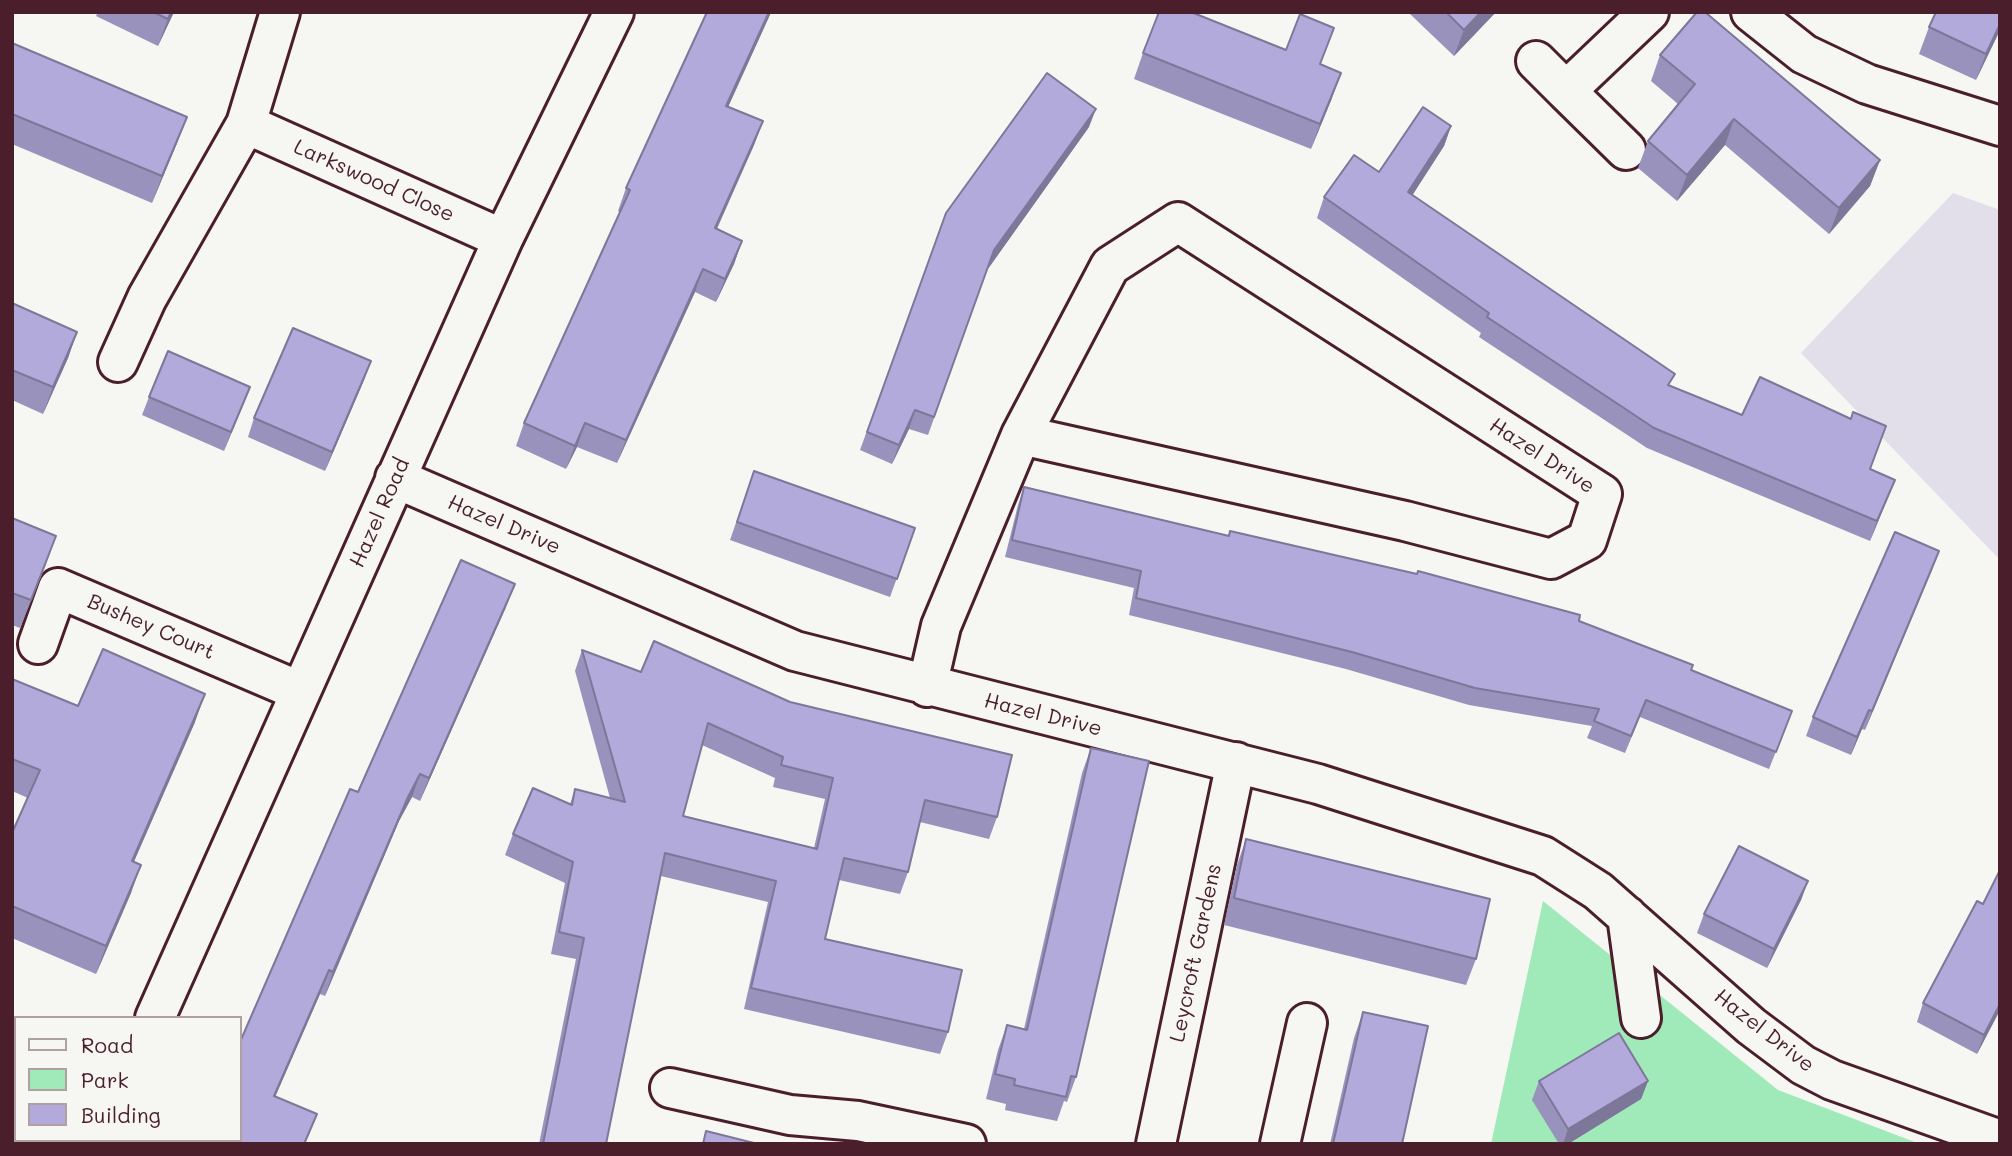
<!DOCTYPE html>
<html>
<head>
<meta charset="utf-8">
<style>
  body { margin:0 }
  #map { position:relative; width:2012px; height:1156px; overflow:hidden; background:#f6f6f2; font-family:Mali,sans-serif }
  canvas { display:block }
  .frame { position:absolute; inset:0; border:14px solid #4a1f2b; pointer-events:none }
  .legend { position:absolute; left:14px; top:1016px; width:228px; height:126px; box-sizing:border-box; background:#f6f6f2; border:2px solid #b1a0a2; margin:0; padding:9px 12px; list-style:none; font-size:21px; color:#4a1f2b }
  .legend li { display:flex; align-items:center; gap:14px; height:35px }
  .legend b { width:35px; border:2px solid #b1a0a2 }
</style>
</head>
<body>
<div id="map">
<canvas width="2012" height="1156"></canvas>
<div class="frame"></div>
<ul class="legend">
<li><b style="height:9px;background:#f6f6f2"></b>Road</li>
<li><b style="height:19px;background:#a0eab9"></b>Park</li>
<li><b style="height:19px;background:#b2aadb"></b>Building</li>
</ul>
</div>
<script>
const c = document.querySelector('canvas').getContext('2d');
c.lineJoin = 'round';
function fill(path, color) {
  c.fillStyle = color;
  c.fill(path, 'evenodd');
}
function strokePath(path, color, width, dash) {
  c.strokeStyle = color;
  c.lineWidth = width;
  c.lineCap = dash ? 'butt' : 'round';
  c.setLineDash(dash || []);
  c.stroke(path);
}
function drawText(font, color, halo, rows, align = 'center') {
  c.font = font + ' Mali,sans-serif';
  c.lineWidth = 5;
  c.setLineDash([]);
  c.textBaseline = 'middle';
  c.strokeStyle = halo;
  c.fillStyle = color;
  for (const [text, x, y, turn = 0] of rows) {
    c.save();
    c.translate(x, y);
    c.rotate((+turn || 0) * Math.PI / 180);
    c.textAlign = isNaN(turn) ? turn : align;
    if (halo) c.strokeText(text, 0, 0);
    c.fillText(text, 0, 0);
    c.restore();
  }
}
fill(new Path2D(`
  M1953,193L2000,210V560L1801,353Z`), '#e2dfeb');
fill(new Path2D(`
  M1543,901L1778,1090L1920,1144H1491Z`), '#a0eab9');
const minor = new Path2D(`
  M1751,12L1804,54L1867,84L2000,126
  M1536,61L1566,91
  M246,124L503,239
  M1626,150L1566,91L1649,12
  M118,362L147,298L246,124L280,12
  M395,478L795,651L1318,784L1543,856L1598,891L1751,1026L1803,1065L1832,1080L2000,1140
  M38,644L58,588L299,691
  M927,687L941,626L1021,435L1110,266L1178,222L1602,494L1587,540L1551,559L1405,521L1021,435
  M1627,916L1641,1018
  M155,1018L503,239L614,12
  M670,1088L790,1115L858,1121L966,1144
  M99,1144L101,1140
  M1156,1144L1236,762
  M1280,1144L1307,1023`);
strokePath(minor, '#4a1f2b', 44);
strokePath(minor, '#f6f6f2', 38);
fill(new Path2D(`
  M98,12H174L158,46L96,16Z
  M707,12H771L728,107L763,121L754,145L717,229L742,241L734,264L716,302L695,292L617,463L577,447L566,469L516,446L524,423L620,212L618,211L626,188Z
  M1411,12H1496L1454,56L1410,14Z
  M1929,27L2000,30L1976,80L1919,54Z
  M12,43L187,117L177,143L152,203L12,144Z
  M1143,53L1320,64L1332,98L1311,149L1134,79Z
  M1660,55L1880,160L1870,186L1829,234L1725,145L1677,201L1638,168L1648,141L1678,104L1651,81Z
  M1451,126L1444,146L1412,195L1670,387L1895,480L1870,541L1647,448L1479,337L1481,333L1317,218L1324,197L1379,172Z
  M1089,127L988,268L928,435L909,429L892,464L860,450L946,213Z
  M12,303L77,332L68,358L43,414L12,400Z
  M371,361L364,380L325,471L248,437L254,418Z
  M250,387L224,451L142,415L149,397Z
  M754,471L915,528L890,597L730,540Z
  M1024,487L1228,536L1230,531L1579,621L1691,670L1792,711L1769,769L1640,717L1625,753L1587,738L1592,726L1469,705L1346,669L1129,615L1134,588L1005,557L1018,505Z
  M12,518L46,564L20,628L12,625Z
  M1939,551L1865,730L1862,729L1851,755L1806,736L1813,717Z
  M506,607L420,801L412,797L399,821L325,996L320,994L275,1097L317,1114L305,1144H195L358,792Z
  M582,650L997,817L989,839L920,822L908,872L900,894L839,880L825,939L948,1032L940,1054L744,1009L768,902L661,876L606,1144H539L576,959L551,954L565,883L505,855L513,834L570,804L575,789L610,798L575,671ZM702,745L775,778L773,787L825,799L814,848L683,816Z
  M12,679L78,706L195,722L134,861L131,893L96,974L12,938V833L28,798L12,791Z
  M1091,748L1076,1077L1067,1102L1064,1101L1057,1121L1005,1110L1006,1104L986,1099L998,1050L1007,1025L1024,1029L1082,773Z
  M1246,839L1476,959L1466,985L1224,925L1237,865Z
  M1808,881L1801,900L1767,968L1697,933L1704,914Z
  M1983,904L2000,1010L1977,1054L1917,1022L1923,1003Z
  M1363,1012L1402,1144H1330L1354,1038Z
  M1539,1081H1648L1641,1099L1568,1144H1559L1532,1100Z`), '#9992bc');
fill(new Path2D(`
  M171,12H174L158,46L168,19Z
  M769,12H771L769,17L718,129L726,106Z
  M1481,12H1496L1454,56L1464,30Z
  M2000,24V30L1976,80L1986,54Z
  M1341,73L1332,98L1311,149L1320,124Z
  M1096,109L1089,127L988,269L994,250Z
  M187,117L177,143L152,203L162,176Z
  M1734,119L1725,145L1677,201L1687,175Z
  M763,121L754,145L706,252L715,228Z
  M1451,126L1444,146L1401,213L1408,192Z
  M1880,160L1870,186L1829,234L1839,208Z
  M742,241L734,264L716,302L725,279Z
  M703,269L695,292L617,463L626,440Z
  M77,332L68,358L43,414L53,387Z
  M371,361L364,380L325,471L332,452Z
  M250,387L243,405L224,451L231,432Z
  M915,410L909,429L892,464L899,445Z
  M585,423L577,447L566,469L575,446Z
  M1895,480L1887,500L1870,541L1877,521Z
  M56,536L46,564L20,628L31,600Z
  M1939,551L1932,570L1865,730L1872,711Z
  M515,584L506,607L420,801L429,778Z
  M205,694L195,722L122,889L132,861Z
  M1869,710L1862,729L1851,755L1857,737Z
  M420,774L412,797L399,821L325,996L333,972L408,797Z
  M141,865L131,893L96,974L106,946Z
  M1808,881L1801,900L1767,968L1774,949Z
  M329,970L320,994L265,1120L274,1096Z
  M2000,1004V1010L1977,1054L1984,1035Z
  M1648,1081L1641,1099L1568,1144H1563L1568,1129Z`), '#7d7799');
const building = new Path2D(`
  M153,12H171L168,19Z
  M707,12H769L726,106L763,121L715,228L742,241L725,279L703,269L626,440L585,423L575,446L524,423L630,190L626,188Z
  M1159,12H1191L1286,50L1300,14L1334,28L1320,64L1341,73L1320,124L1143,53Z
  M1446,12H1481L1464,30Z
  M1697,12H1705L1880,160L1839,208L1734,119L1687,175L1648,141L1695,84L1660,55Z
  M1936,12H2000V24L1986,54L1929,27Z
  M12,43L187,117L162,176L12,114Z
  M1047,73L1096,109L994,250L934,417L915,410L899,445L867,432L946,213Z
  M1423,107L1451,126L1408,192L1675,374L1668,385L1742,415L1760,377L1851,419L1853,412L1886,426L1870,469L1895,480L1877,521L1654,428L1487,317L1489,313L1324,197L1354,155L1379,172Z
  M12,303L77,332L53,387L12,370Z
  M293,328L371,361L332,452L254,418Z
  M168,351L250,387L231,432L149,397Z
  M754,471L915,528L897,579L737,522Z
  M1024,487L1229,536L1230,531L1417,574L1418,571L1580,615L1579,621L1693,665L1691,670L1792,711L1776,752L1646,700L1631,736L1594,721L1599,709L1475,688L1352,652L1136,598L1141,571L1012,540Z
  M12,518L56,536L31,600L12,593Z
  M1895,532L1939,551L1872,711L1869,710L1857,737L1813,717Z
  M461,560L515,584L429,778L420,774L408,797L333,972L329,970L274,1096L317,1114L304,1144H195L197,1140H240V1042L350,789L358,792Z
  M654,641L790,702L1012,755L997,817L925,800L908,872L844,858L825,939L962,970L948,1032L751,988L776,881L665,853L606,1144H543L584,938L559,932L573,862L513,834L533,788L572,805L575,789L625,802L582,650L641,672ZM708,723L783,757L781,765L833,778L817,849L683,816Z
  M103,649L205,694L132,861L141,865L106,946L12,906V833L40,770L12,759V679L78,706Z
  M1091,748L1149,761L1076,1077L1071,1076L1066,1097L1014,1085L1015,1079L995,1074L1007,1025L1027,1030Z
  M1246,839L1490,899L1476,959L1234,898Z
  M1739,846L1808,881L1774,949L1704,914Z
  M2000,870V1004L1984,1035L1923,1003L1977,901L1983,904Z
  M1363,1012L1428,1026L1402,1144H1333Z
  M1619,1033L1648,1081L1568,1129L1539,1081Z
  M12,1078L16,1079V1140H21L20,1144L12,1141Z
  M706,1131L758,1144H703Z`);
fill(building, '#b2aadb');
strokePath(building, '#7d7799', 2);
drawText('21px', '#4a1f2b', '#f6f6f2', [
  ["Larkswood Close",374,181,24],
  ["Hazel Drive",1542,456,33],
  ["Hazel Road",380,513,-66],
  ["Hazel Drive",504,525,23],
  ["Bushey Court",151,627,23],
  ["Hazel Drive",1043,715,14],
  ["Leycroft Gardens",1196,953,-78],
  ["Hazel Drive",1764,1031,38]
]);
</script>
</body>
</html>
